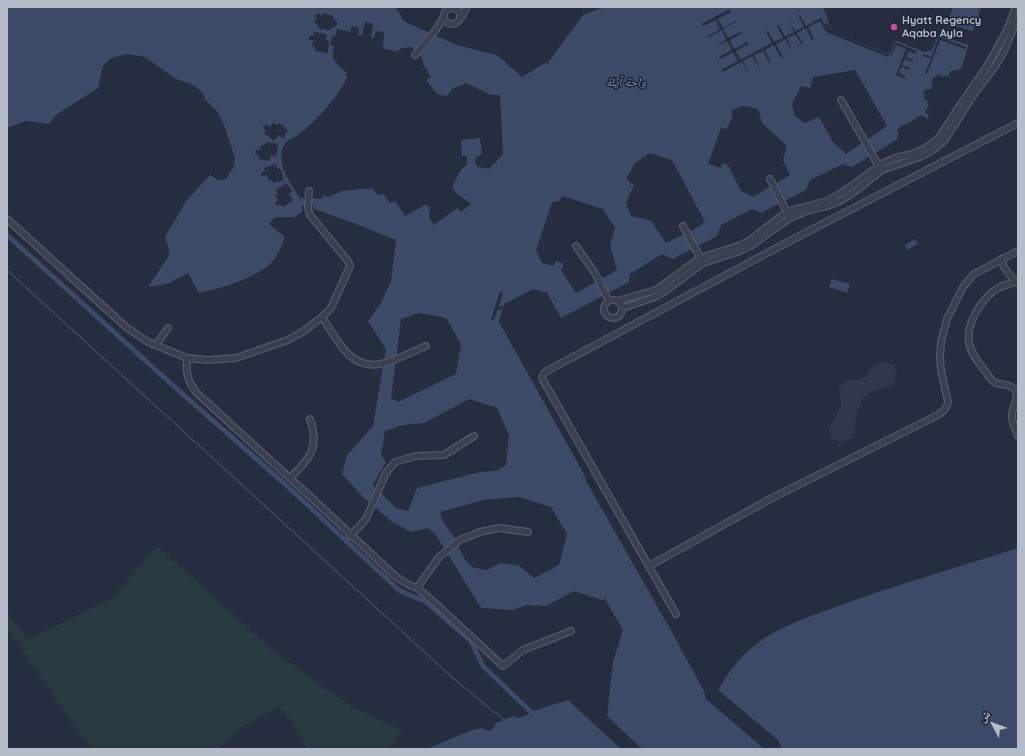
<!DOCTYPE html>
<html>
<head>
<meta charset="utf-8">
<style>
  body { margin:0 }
  #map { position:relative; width:1025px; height:756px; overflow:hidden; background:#262d3f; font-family:Quicksand,"Noto Naskh Arabic",sans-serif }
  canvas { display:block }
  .frame { position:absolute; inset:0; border:8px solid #b6bbc9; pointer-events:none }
  .north { position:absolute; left:973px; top:704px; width:40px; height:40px; -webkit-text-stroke:3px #1f2534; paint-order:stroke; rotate:311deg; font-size:11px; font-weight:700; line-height:16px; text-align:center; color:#b6bbc9 }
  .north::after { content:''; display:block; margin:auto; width:14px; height:18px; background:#b6bbc9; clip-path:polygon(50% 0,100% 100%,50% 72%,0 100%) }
</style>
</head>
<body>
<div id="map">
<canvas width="1025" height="756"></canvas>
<div class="frame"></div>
<div class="north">ش</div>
</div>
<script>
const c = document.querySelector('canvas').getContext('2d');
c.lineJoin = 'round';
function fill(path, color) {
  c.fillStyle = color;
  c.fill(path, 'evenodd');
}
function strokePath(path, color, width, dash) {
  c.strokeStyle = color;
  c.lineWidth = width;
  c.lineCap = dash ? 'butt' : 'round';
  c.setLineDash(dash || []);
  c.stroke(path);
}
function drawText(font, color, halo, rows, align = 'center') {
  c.font = font + ' Quicksand,"Noto Naskh Arabic",sans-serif';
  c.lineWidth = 3;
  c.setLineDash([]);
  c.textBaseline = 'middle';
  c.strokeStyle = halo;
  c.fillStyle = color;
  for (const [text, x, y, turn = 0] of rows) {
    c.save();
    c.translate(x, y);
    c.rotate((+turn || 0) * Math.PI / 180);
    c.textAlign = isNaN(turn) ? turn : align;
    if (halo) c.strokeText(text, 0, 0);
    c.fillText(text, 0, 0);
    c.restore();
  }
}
fill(new Path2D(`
  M885,361L895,366L897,376L893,385L869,393L861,402L856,415L855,429L852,438L841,443L831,438L829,429L841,406L839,388L843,383L849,380H856L865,377L874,366Z`), '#313849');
fill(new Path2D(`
  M157,546L277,654L354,708L381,721L402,729L392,746L384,749H307L291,719L277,708L242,727L222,745L223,749H93L74,726L7,627V612L27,639L112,599Z`), '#283a40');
fill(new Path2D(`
  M7,7H394C401,12 400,17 405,22L457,45L497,55L522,77L545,63L547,64L583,15L604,7H823L832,31L889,54L894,42L897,41L924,52L932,50L939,35L942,37L953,7H981L961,69L951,71L947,77L945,75L943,77L938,74L936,77H934L931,82L933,86L931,89H926L923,93L925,95L923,98L928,102L927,104L929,105L925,112L929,116L927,119L922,115L910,122V123L900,126L901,127L897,129L899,134L897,136L898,139L852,167L843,164L810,180L806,190L761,213L752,209L721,225L717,236L673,259L662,254L630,274L629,282L561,318L547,293L533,289L504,304L499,322L585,476L586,481L677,641L681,649L704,691L706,699L762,747V749H642L607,716L613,662L623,630L605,599L602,600L574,591L546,606L526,605L513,610L481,608L436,535L428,528L411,532L392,522L363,497L342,474L347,455L373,426L386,349L368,321L381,303L391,281L396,240L351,222L314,209L313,206H302V212L294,217H275L269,224L285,237C282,244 280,251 276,257C263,277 221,288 199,293L188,273L167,284L148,287L170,254L165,237L186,201L210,175L218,180L226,179L234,166L235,158L224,125L217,111L206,101L202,92L193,85L174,78L145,57L127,54L111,58L103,66L98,88L57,114L49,124L26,121L7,128ZM318,13L321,16L326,13L328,16L331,14L338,24L328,31L325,28L321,30L314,21L317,18L315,15ZM365,22L373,24L371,38H374L376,31L384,32L383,48L397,52L402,48L411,47L422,58L423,64L431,77L426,80L437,94L447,96L452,89L466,83L491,95H500L503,154L489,169L476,166L475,158L482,154L480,138L461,140L462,156H467V164L460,171L452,187L456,193L471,204L461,212L457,208L434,225L429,217L430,207L425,205L405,216L395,201L390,203L383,194L379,196L372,188L342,191L328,197L324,195L322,199L300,198C291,184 275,163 284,145C287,139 292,140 296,136C303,132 309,126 315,120C328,108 340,92 348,76L346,75V72C336,62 330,61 334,46L330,45L332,37L335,36L337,29L350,32L352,26L359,28L358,35H362ZM314,32L326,34V40L329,41L328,53L315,51V47L312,46L313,40H309L310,35L313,36ZM855,70L887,126L846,154L833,142L819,117L805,123L795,116L792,104L801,86L810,88L813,77ZM743,106L758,109L762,123L787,146L783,160L790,175L753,197L741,191L728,165L722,163L721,168L708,164L721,128L727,129L732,117V110ZM273,123L277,125L279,123L288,130L283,138L279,135L274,141L264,133L266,130L263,128L266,124L270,127ZM266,142L278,144L276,156L271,155L270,161L258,159L259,155L255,154L256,150H260L261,145H265ZM650,153L672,160L705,222L693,230L666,243L651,221L631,216L626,203L634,185L626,179L635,163ZM276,164L277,169L280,168L284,180L273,183L272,180L269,181L267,175L262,176L261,172L265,171L264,168ZM286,183L292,191L289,194L293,200L283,207L280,204L277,206L275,203L279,200L275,195L278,193L276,190ZM563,196L603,209L615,228L610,246L617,270L576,293L561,270L564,264L556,261L553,266L542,263L536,250L552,202L559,201ZM419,313L446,318L461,344L456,374L398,402L391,398L401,319ZM469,399L497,408L509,435L506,465L496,471L480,472L417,488L408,511L396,508L373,485L386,462L381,455L385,431L403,425L424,423ZM519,497L551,507L567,534L559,565L534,578L518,565L500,563L487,570L472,567L464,558L454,537L442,520L440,512L484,500Z
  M915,239L918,244L907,250L905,245Z
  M832,279L850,284L847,293L829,287Z
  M1018,548V749H782L778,740L718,690C730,670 740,656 759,642C781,626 808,617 833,608C894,585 956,568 1018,548Z
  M568,700L621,749H427L472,730L482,728L488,731L493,729L496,723L513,716L518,718L529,714L531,715L534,713L533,711L536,710Z`), '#3c4967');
fill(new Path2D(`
  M730,9L731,12L718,19L723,28L735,21L736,22L723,29L728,38L741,32L742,33L730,40L734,49L748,42L749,44L736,51L740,60L772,43L766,32L768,31L774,42L783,38L777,26L779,25L785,37L794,32L788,20L795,31L804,27L798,15H800L806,26L821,18L824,24L828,23L832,31L889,55L888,57L826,32L820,21L808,27L814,39L812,40L806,28L797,33L803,44L802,45L795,34L787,38L792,51L785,39L776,44L783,57L781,58L774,45L765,50L771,63L770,64L763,51L754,55L760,69L752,56L743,61L749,74L742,62L722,72L721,70L738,61L733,52L720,59L719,57L732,50L727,41L714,47L726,40L722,30L709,37L708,36L720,29L716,20L703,26L701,24Z
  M945,23L975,32L971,46L939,35V34H941Z
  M939,37L966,47L965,49L940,40L927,74L925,73L931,59L923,56L924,54L931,57Z
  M895,42L917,51L916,54L908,51L906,57L913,60L912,62L905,59L902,65L910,68L909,70L901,67L899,73L906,77L905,79L896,75L906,49L896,45L891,56L890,55Z
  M500,292L503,293L499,306L503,307L502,310L498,309L494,320L491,319Z`), '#262d3f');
strokePath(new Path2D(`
  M7,270L453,678L504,720`), '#3c4967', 1.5);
strokePath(new Path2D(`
  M7,235L169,382L285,484L400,591L425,601L471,641L483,666L533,714`), '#3c4967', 5);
const minor = new Path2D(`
  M444 16a8 8 0 1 1 16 0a8 8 0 1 1-16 0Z
  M460,19L467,7
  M415,55L435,31L444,17
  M841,100L880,168
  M770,179L789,216
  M7,219L126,327L148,342L187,358L208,360L236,358L288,340L304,331L322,317L331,308L350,266L348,261L310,215L308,208L309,191
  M683,226L702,261
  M576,246L595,273L609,301
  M1001,259L1004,267L1015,282
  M1018,280C1012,284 1004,285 998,288C981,299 966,323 969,343C971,353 978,362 984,370C987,373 990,379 994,382C1000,386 1008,382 1014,389C1021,398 1012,406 1012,415C1011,422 1016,429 1018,436
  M604 309a9 9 0 1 1 18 0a9 9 0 1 1-18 0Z
  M617,301L656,290L700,258L741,245L750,240L784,214L796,209L827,201L843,192L883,163L898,157L913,154L926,148L939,138L958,108L988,65L1007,30L1016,7
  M623,308L655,297L664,292L703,263L740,251L752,245L790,218L804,212L827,206L840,201L853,193L882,170L920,157L932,151L944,141L974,94L996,65L1004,51L1018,18
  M322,317C336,338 350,370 380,364C392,362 414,351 426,346
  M156,345L168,328
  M187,358C185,373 189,385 199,395L316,502L395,576L407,584L417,588L426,595L503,666L523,650L571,631
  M290,478C310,458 320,448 310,419
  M350,536L366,519L386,473L395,462L416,456L444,455L474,436
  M649,566L770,499L938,415C943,411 947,409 948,402L941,370L940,357L941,342L947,319L963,287L974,274L1018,251
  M417,588L439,557L460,540L480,532L499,528L528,532
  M676,614L543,380L542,377L545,372L784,244L1018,123`);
strokePath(minor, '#525866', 8);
strokePath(minor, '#3a404f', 5.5);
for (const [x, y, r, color] of [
  [894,27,4,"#d1479c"]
]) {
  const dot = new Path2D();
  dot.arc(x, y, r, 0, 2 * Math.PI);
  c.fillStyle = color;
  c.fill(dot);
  strokePath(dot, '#1f2534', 1.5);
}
drawText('bold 11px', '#b6bbc9', '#1f2534', [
  ["Hyatt Regency",902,21],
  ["Aqaba Ayla",902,34]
], 'left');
drawText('italic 12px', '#7e8eb0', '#1f2534', [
  ["واحة آيلة",626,82]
]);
</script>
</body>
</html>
